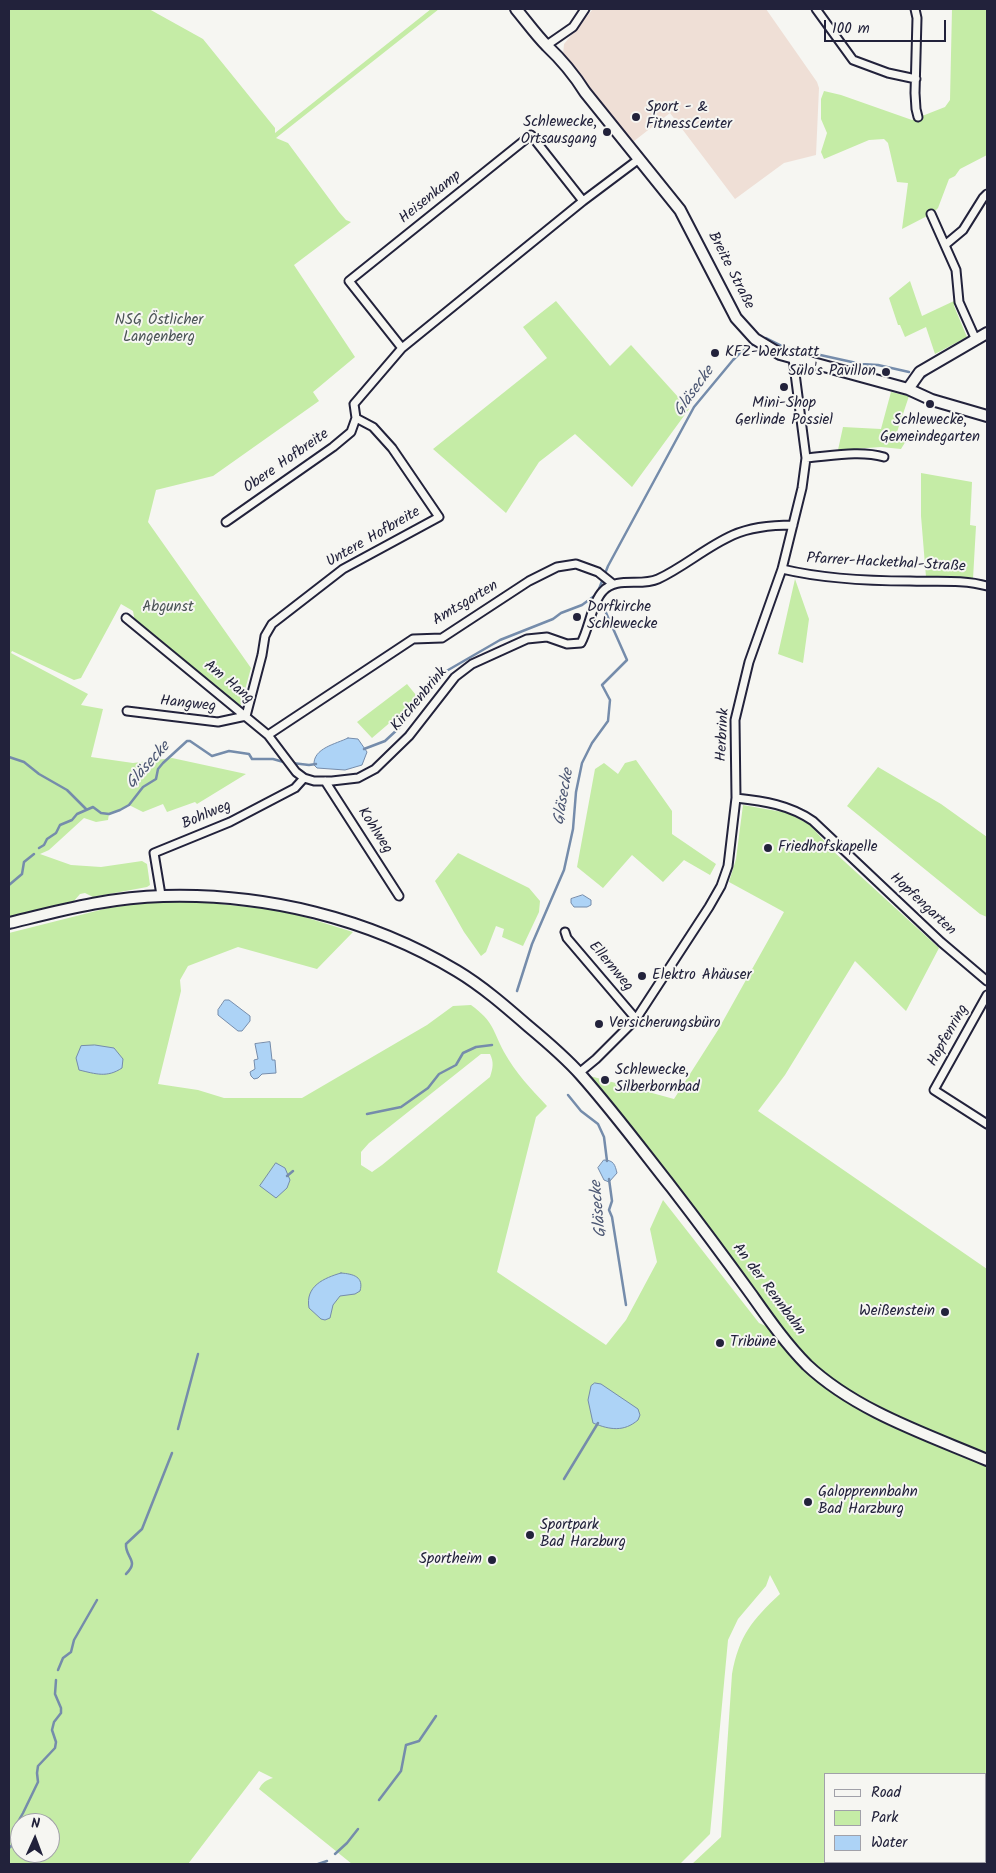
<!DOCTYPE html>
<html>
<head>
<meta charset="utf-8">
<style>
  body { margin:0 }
  #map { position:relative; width:996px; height:1873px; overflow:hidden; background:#f6f6f2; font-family:Kalam,sans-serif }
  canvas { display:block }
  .frame { position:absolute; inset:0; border:10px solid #22223b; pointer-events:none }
  .legend { position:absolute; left:824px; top:1773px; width:162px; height:90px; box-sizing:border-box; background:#f6f6f2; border:1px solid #a1a1a9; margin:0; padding:6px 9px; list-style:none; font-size:15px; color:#22223b }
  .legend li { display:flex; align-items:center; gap:10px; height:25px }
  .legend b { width:25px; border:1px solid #a1a1a9 }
  .north { position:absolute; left:10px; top:1813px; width:50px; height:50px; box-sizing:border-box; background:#f6f6f2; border:1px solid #a1a1a9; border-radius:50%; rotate:2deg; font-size:14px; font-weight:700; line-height:20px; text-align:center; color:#22223b }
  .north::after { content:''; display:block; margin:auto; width:18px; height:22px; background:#22223b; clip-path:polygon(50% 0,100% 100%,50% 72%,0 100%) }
  .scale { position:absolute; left:824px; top:20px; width:122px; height:22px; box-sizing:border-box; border:2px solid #22223b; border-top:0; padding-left:6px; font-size:15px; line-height:18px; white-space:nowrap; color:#22223b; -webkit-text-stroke:4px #f6f6f2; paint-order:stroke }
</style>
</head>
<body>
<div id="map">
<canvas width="996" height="1873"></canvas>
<div class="frame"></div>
<ul class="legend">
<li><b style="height:6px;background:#f6f6f2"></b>Road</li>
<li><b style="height:14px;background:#c5eca6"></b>Park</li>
<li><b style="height:14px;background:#add3f6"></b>Water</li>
</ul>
<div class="north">N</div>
<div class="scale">100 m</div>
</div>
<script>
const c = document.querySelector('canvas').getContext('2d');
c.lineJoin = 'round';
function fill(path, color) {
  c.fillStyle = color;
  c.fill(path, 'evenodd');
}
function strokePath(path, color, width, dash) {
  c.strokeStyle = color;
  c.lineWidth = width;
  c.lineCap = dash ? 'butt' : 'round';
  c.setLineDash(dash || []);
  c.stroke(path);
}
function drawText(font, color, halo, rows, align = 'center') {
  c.font = font + ' Kalam,sans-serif';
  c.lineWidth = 4;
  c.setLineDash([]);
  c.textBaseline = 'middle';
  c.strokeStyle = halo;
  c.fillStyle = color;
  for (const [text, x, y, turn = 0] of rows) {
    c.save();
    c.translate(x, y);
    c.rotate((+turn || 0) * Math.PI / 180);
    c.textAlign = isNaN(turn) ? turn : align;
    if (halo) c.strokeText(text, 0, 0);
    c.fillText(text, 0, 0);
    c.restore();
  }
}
fill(new Path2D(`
  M593,9H766L817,82L819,88L816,155L784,163L735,199L670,113L629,145L563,55L564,44Z`), '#efdfd6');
fill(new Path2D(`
  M9,9H149L203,39L275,128V133L431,9H439L276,138L288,143L339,212L346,220L351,222L294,265L355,357L313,392L319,401L213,476L156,490L148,522L251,668L240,708L135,622L133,611L121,604L81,678L74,680L12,651L11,653L88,694L81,705L103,709L91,757L133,763L172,758L246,774L197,804L195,802L167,812L163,804L143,812L129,805L109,814L108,820L96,822L84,818L49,850L40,854L71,865L101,867L142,861L147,864L150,885L147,887L93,897L85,893L80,894L74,901L9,917Z
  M952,9H987V155L960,169L955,176L949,179L938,208L933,213L902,229L908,183L897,182L888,143L884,139L869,140L824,159L821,152L827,133L821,119V99L824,91L841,95L912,120L945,107L950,100Z
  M910,281L922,316L954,301V306L967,337L935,354L926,327L905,337L900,325H898L889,298Z
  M556,301L610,366L631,345L689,409L632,487L575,434L539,462L506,513L433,449L547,358L523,327Z
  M891,392L909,396L897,432L909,436L901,449L881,447L838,450L843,427L881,429Z
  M921,473L972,482L970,525L976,526L973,579L926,577L921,516Z
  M795,579L809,619L803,663L778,654Z
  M407,684L420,700L400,714L372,738L357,722Z
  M636,760L672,811V834L716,864L710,875L684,860L663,882L632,855L603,888L577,867L595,769L604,763L618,774L625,763Z
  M878,767L941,804L987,837V917L980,914L847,806Z
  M743,805L788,813L810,825L833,851L939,948L906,1011L855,961L785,1075L758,1111L987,1269V1864H692L721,1837L732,1674C739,1636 752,1620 780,1594L770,1575L766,1586L738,1619L728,1640L710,1834L680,1864H352L259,1789C262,1783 266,1780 273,1778L259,1771L188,1864H9V933L108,908L164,900L202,902L285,911L353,932L317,969L238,947L188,966L180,980L181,991L158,1084L198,1090L224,1098H302L427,1025L453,1006L471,1005C494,1022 492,1029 504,1052C515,1072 531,1089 547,1106L536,1117L497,1272L606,1345L626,1320L657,1262L650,1229L663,1200L759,1323L779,1332L579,1073L674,1099L718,1030L784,912L729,882L736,859ZM481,1054H490C494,1062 493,1068 490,1077L382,1165L372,1172L361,1165V1152L369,1143ZM825,1774H985V1862H825ZM20,1823H50V1853H20Z
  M458,853L529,888L540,901L539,912L523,946L502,937L504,929L496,926L486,952L481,956L464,932L435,881Z`), '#c5eca6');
const water = new Path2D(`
  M348,738L358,739L367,752L362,765L345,770L317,768L314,765C313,748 336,744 348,738Z
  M583,895L591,900V905L587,907H574L571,903V899Z
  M225,1000H229L250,1016V1021L242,1031H238L218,1015V1010Z
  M270,1042L272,1060H275L276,1073L262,1074L258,1078L254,1079L251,1076L250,1072L255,1069L254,1060L258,1059L255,1044Z
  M95,1045L114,1048L123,1059L122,1068C107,1078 96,1074 79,1070L76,1058L81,1046Z
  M604,1160C614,1160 615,1165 617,1173L609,1182L604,1180L598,1168Z
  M276,1163L285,1168L290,1180L287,1188L276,1198L260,1186Z
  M341,1273C354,1274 364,1277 360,1291L355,1294L340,1296L333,1305L330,1318L325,1320L321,1319L309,1308C305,1286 324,1278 341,1273Z
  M595,1383L601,1384L638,1409L640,1415L638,1420C624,1432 610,1430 593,1423L588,1400L591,1386Z`);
fill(water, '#add3f6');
strokePath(water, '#758cab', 1);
strokePath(new Path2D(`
  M766,338L784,347L861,364L878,365L909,372
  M924,377L930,371
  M404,720L423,693L443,673L500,640L553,619L561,613L582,605L597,594L608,566L694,407L733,360L741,352L752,345
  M364,749L385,741L399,728
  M9,757L24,762L39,774L67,790L86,809
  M292,763L309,765L316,764
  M39,848L44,845L47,839L56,833L60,825L72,820L77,814L93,807L101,813L109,814L120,810L129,805L143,787L156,779L158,769L163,763L187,741H190L212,756L229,751L249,754L252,759H273L287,763
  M9,885L22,874L24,862L34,854
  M517,991L532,944L564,870L573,829L576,792L582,763L592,743L608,721L610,700L602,685L627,660L599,597
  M568,1095L581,1111L598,1124L604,1137L607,1161
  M367,1114L401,1107L428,1088L439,1074L456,1065L463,1053L476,1047L492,1045
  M287,1176L293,1171
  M609,1179L612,1201L609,1210L612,1217L626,1305
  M178,1429L198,1354
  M564,1479L598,1423
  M126,1574C140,1560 125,1558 126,1544L142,1529L172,1453
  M58,1670L63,1658L71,1652L74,1640L97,1600
  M379,1800L401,1771L406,1745L419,1741L436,1716
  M9,1848L17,1841L15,1827L23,1813L38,1782L37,1773L38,1766L55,1748L56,1742L52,1730L54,1722L61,1713V1708L55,1694L56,1680
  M335,1854L347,1843L358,1829
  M318,1864L327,1861`), '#758cab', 2.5);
const street = new Path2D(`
  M816,9L853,60L888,73L916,79
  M915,9L917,18L915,93L916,109L918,117
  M547,45L573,27L585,9
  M931,214L956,270L959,302L976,340
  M945,245L963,230L983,198L987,194
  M402,348L349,281L531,135L583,201
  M806,458C831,456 860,450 884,457
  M226,522L333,447L351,432L356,418L354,404L402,348L583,201L639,159
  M782,569C824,579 867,581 910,581C935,582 963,579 987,586
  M126,618L268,735L296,772L304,778L314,781H332L358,778L375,769L409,736L455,677L472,664L527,639L547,637L567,644L581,643C589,629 592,602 603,591C617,576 641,587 658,579C684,567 706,547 733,535C751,527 773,525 793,525
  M127,711L218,722L246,716L262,655L265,636L272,624L343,569L439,517L392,448L373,427L356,418
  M268,735L413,639L442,638L529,581L557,567L576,564L598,572L613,584
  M325,781L399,896
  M736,798C764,801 790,805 813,821L941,942L987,981
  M161,895L154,853L230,822L295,788L304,778
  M565,932L567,938L636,1019
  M987,995L934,1090L987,1124
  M579,1073L596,1059L636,1019L709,907L721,886L728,866L736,798L735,720L749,662L782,569L802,488L806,458L793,358`);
const secondary = new Path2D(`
  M516,9C526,21 536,35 547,46C563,61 573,73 585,92L680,210L736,318L755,339L780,354L908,389L932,400L987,416
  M908,389L920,372L987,333
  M9,923C59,911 110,897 163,896C264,893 369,918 457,971C482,986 505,1006 528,1026C546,1041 565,1057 581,1075C613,1111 642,1150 672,1188C699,1223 725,1258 751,1294C768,1318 786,1344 807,1365C856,1411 926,1434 987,1460`);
strokePath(street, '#22223b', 11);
strokePath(secondary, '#22223b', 14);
strokePath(street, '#f6f6f2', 7);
strokePath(secondary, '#f6f6f2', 10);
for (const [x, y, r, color] of [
  [636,117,5,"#22223b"],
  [607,132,5,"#22223b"],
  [715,353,5,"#22223b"],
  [886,372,5,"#22223b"],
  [784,387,5,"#22223b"],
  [930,404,5,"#22223b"],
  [577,617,5,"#22223b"],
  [768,848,5,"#22223b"],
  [642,976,5,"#22223b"],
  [599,1024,5,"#22223b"],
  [605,1080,5,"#22223b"],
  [945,1312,5,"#22223b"],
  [720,1343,5,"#22223b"],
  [808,1502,5,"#22223b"],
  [530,1535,5,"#22223b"],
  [492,1560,5,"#22223b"]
]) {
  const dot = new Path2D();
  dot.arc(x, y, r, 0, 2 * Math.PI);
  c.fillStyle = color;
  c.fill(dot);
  strokePath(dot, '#f6f6f2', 2);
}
drawText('15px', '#22223b', '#f6f6f2', [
  ["Sport - &",646,108],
  ["FitnessCenter",646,125],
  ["Schlewecke,",597,123,"right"],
  ["Ortsausgang",597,140,"right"],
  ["KFZ-Werkstatt",725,353],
  ["Sülo's Pavillon",876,372,"right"],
  ["Mini-Shop",784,404,"center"],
  ["Gerlinde Possiel",784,421,"center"],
  ["Schlewecke,",930,421,"center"],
  ["Gemeindegarten",930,438,"center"],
  ["Dorfkirche",587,608],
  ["Schlewecke",587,625],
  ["Friedhofskapelle",778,848],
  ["Elektro Ahäuser",652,976],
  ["Versicherungsbüro",609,1024],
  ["Schlewecke,",615,1071],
  ["Silberbornbad",615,1088],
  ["Weißenstein",935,1312,"right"],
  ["Tribüne",730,1343],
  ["Galopprennbahn",818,1493],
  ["Bad Harzburg",818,1510],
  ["Sportpark",540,1526],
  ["Bad Harzburg",540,1543],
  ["Sportheim",482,1560,"right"]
], 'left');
drawText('15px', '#22223b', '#f6f6f2', [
  ["Heisenkamp",431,198,-39],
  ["Breite Straße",730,271,63],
  ["Obere Hofbreite",287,462,-35],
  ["Untere Hofbreite",374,538,-30],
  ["Pfarrer-Hackethal-Straße",886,564,3],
  ["Amtsgarten",466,604,-31],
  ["Am Hang",228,683,39],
  ["Kirchenbrink",420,700,-50],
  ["Hangweg",188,705,6],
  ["Herbrink",724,735,-87],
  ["Bohlweg",207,816,-23],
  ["Kohlweg",374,831,57],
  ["Hopfengarten",922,905,43],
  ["Ellernweg",610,967,50],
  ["Hopfenring",949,1036,-61],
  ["An der Rennbahn",768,1290,53]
]);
drawText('15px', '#4b5456', '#f6f6f2', [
  ["NSG Östlicher",159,321],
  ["Langenberg",159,338],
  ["Abgunst",168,608]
]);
drawText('italic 16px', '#4c5773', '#f6f6f2', [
  ["Gläsecke",695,392,-54],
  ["Gläsecke",149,766,-48],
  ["Gläsecke",565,797,-80],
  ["Gläsecke",600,1209,-95]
]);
</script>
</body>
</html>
